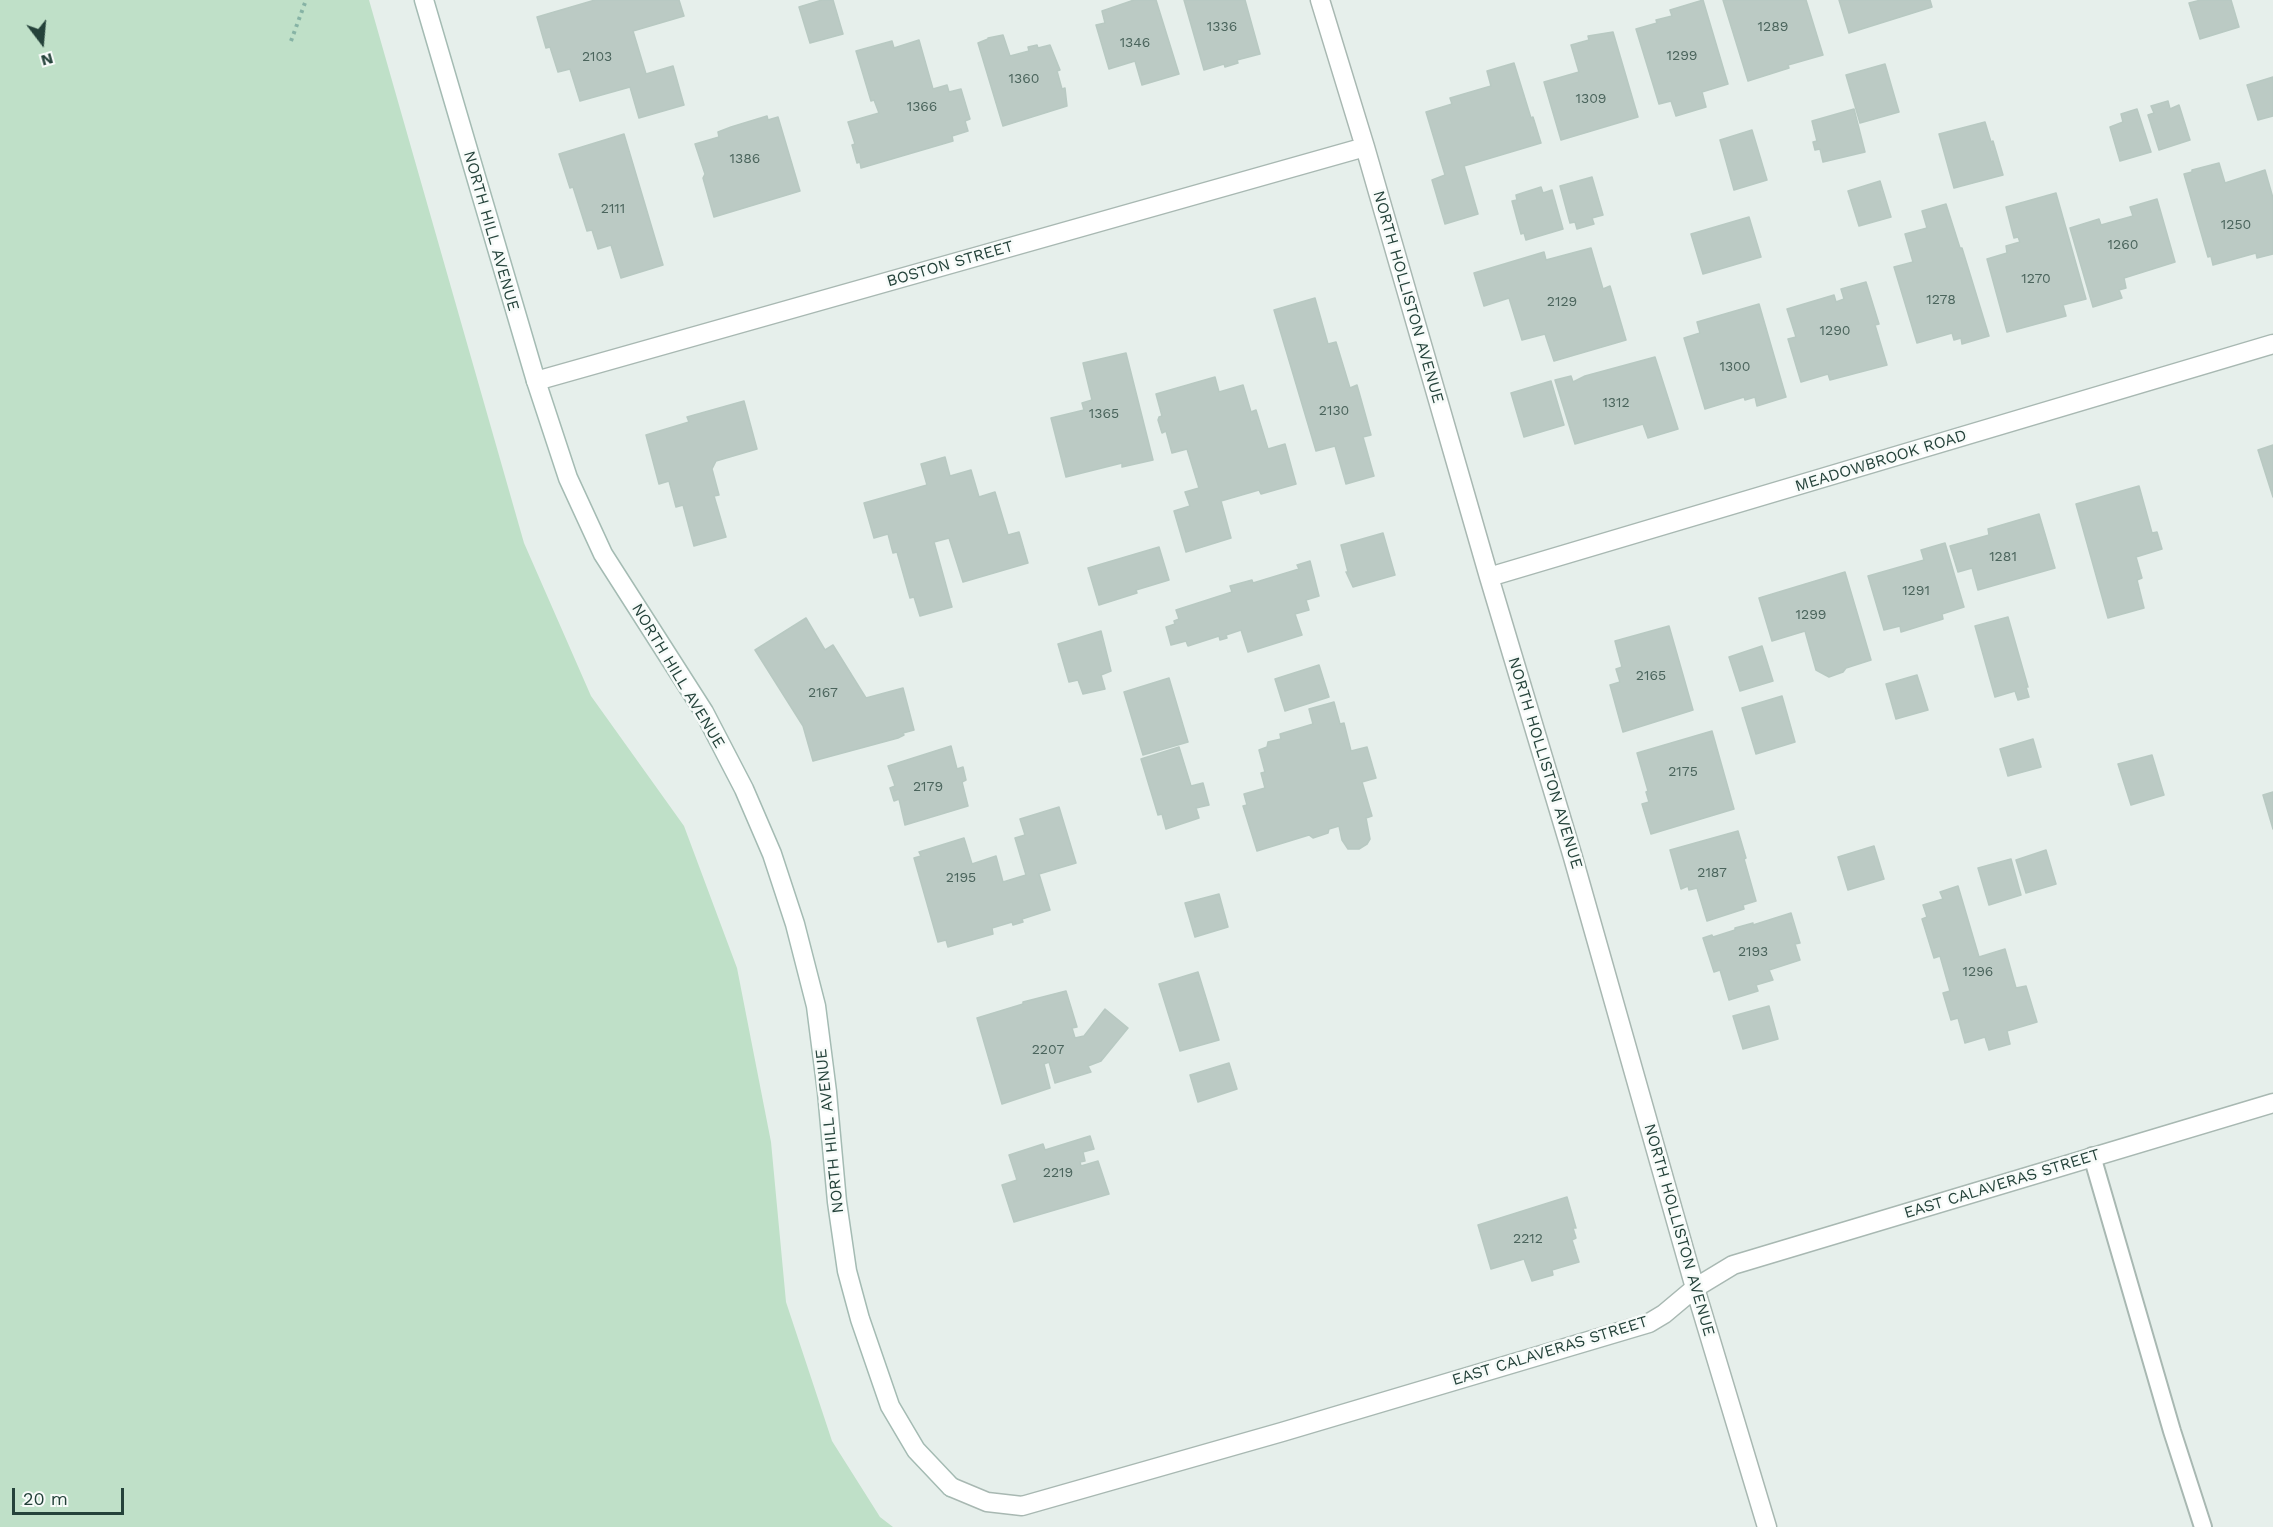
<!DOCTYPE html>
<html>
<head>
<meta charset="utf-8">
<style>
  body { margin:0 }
  #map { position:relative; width:2273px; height:1527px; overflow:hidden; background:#e6efeb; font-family:"Work Sans",sans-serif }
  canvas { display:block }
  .north { position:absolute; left:12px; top:12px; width:60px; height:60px; -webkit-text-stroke:4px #f7fbf9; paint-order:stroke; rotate:164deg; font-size:16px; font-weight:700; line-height:24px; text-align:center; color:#24423a }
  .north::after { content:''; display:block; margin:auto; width:21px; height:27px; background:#24423a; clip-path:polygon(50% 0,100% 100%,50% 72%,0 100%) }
  .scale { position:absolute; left:12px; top:1488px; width:112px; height:27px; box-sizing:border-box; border:3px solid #24423a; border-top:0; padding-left:8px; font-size:18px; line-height:21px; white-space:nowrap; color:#24423a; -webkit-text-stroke:4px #f7fbf9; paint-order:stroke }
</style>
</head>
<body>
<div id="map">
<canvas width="2273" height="1527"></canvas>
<div class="north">N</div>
<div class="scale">20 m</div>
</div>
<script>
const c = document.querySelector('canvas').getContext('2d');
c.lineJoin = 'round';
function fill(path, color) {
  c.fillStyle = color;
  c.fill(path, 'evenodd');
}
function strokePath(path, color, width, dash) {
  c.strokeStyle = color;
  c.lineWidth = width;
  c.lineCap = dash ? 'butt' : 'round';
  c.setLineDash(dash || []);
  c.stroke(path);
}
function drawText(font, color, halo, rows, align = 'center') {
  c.font = font + ' "Work Sans",sans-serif';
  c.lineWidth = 5;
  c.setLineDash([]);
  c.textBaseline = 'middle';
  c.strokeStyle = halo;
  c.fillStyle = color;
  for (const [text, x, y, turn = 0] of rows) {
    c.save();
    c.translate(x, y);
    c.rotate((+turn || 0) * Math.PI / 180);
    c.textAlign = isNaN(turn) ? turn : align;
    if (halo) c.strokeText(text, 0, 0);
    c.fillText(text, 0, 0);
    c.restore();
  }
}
fill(new Path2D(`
  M0,0H369L524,543L591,696L684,826L737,968L771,1142L786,1302L832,1441L880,1517L893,1527H0Z`), '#bfe0c8');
const building = new Path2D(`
  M595,0H679L684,16L633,31L646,74L673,66L684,105L639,118L630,87L580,101L570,69L558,72L550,47L546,48L537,17Z
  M822,0H833L843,34L810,43L799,7Z
  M1134,0H1156L1179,74L1142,85L1135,61L1109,69L1096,25L1105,23L1102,11Z
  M1184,0H1245L1260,54L1237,60L1238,63L1225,67L1224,64L1204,70Z
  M1703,0L1728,84L1702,92L1706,107L1676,116L1671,101L1659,104L1636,29L1657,23L1656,20L1672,16L1670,10Z
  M1723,0H1806L1823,55L1788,65L1789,68L1748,81Z
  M1839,0H1930L1932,7L1849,33Z
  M2201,0H2231L2239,27L2200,39L2189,3Z
  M1613,32L1638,117L1561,140L1544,82L1579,72L1571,45L1589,40L1588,36Z
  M1003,35L1010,56L1029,51L1028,47L1037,45L1038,48L1050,45L1060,70L1057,71L1062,89L1065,88L1067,106L1003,126L978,43L988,39V38Z
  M919,40L933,89L947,85L949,92L961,89L970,119L965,121L968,131L952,136L953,141L861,168L860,162L857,163L852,145L855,144L848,122L879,113L874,100L871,101L856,51L892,41L894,48Z
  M1514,63L1531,118L1533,117L1541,143L1464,166L1478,214L1445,224L1432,180L1445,175L1426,112L1452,104L1450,98L1491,86L1487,71Z
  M1885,64L1899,112L1860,123L1846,75Z
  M2273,77V116L2258,120L2247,85Z
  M2168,101L2170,109L2179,105L2190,140L2159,150L2148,115L2154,113L2151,106Z
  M1854,109L1865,152L1823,162L1820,149L1815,150L1813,142L1817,141L1812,121Z
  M2137,109L2151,152L2120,161L2110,127L2123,122L2121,114Z
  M767,116L768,120L778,117L800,191L714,217L703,178L705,174L695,144L719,137L718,132L731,127Z
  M1985,122L1991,142L1993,141L2003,175L1954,188L1939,134Z
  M1752,130L1767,180L1734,190L1720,140Z
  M624,134L663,265L621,278L611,245L598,249L592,230L587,231L573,187L570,188L559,154Z
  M2219,163L2225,183L2265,170L2273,198V254L2257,258L2256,253L2213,265L2211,256L2208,257L2184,174L2192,172V170Z
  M1592,177L1603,215L1592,218L1594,224L1577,229L1575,222L1570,223L1560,186Z
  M1880,181L1891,217L1859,226L1848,191Z
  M1541,187L1543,193L1552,190L1563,229L1526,240L1524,233L1521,234L1512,201L1517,200L1516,195Z
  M2056,193L2086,299L2063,305L2066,316L2007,332L1987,259L2007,253L2006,246L2020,242L2018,237L2014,238L2006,207Z
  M2157,199L2175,262L2124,278L2126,288L2119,290L2122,298L2093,307L2070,228L2099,219L2101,225L2133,216L2130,207Z
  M1946,204L1960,248H1962L1989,336L1962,344L1961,338L1954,340L1952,333L1917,343L1894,267L1913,262L1905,234L1927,228L1922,211Z
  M1749,217L1761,257L1703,274L1691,234Z
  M1591,248L1603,289L1610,286L1626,340L1554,361L1545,334L1522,340L1509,298L1484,306L1474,273L1544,252L1546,260Z
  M1866,282L1879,324L1875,325L1887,365L1830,380L1828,374L1801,382L1788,339L1796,337L1787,309L1834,295L1836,302L1844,299L1841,289Z
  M1315,298L1328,344L1336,342L1350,388L1357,385L1371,435L1363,437L1374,476L1346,484L1335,446L1316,451L1274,310Z
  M1759,304L1786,397L1757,406L1755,397L1745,400L1744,397L1705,409L1684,338L1700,333L1697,322Z
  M1126,353L1153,460L1122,467V463L1066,477L1051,418L1084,410L1082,403L1092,400L1083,363Z
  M1655,357L1678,429L1648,438L1643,424L1575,444L1555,380L1571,376L1573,382L1585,376Z
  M1215,377L1219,392L1243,385L1251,412L1256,410L1268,449L1285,444L1296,484L1261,494L1259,490L1221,501L1231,538L1186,552L1174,511L1190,506L1185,492L1199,488L1187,449L1172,453L1166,431L1162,433L1158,420L1159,417L1162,416L1156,394Z
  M1551,381L1564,425L1524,437L1511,393Z
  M744,401L757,449L716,461L712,469L719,495L714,496L726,537L694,546L683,505L676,507L669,481L659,484L646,435L689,422L687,417Z
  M2273,445V497L2258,450Z
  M945,457L950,476L971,470L979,497L995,492L1008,535L1019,532L1028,563L963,582L949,538L934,542L952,607L920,616L914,597L910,598L897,552L893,553L888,534L874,538L864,503L927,485L921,464Z
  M2139,486L2152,533L2157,532L2162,549L2136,557L2142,578L2137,580L2144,608L2108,618L2076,504Z
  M2039,514L2055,568L1978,590L1972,568L1958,572L1950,546L1989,535L1988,529Z
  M1383,533L1395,575L1353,587L1346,572H1348L1341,545Z
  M1945,543L1964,607L1942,614L1943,619L1901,632L1900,626L1884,630L1868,576L1924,560L1921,550Z
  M1159,547L1169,580L1136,590L1137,593L1099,605L1088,568Z
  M1310,561L1319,596L1306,600L1309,610L1295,614L1302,635L1248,652L1241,630L1226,635L1227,638L1220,640L1219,636L1188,646L1186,641L1171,645L1166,627L1175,624L1174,621L1179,619L1176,610L1232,592L1230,586L1252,580L1253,583L1299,569L1297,565Z
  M1845,572L1871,660L1846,668L1843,672L1829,677L1816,670L1805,631L1772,641L1759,598Z
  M2008,617L2028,687H2026L2029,697L2018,700L2015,691L1995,697L1975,626Z
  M806,618L825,650L833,645L866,698L903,688L914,730L903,733L904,735L898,738L813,761L803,726L755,650Z
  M1669,626L1693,710L1623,732L1610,685L1620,682L1616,669L1622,667L1615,641Z
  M1101,631L1111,671L1101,675L1105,689L1083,694L1078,680L1069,682L1058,644Z
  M1762,646L1773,681L1740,691L1729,657Z
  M1319,665L1329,697L1285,711L1275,679Z
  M1917,675L1928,710L1896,719L1886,684Z
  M1169,678L1188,742L1143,755L1124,692Z
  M1782,696L1795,742L1756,754L1742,708Z
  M1334,702L1340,724L1344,723L1351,751L1367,747L1376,778L1362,782L1372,816L1366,818L1370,839L1367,844L1359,849H1348L1342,840L1339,826L1329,829L1328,833L1313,838L1309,835L1257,851L1243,806L1247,805L1244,794L1265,788L1261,773L1265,772L1259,750L1267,747L1268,742L1281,739L1280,734L1313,724L1309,709Z
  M1712,731L1734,809L1651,834L1642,804L1649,802L1646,792L1648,791L1637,753Z
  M2033,739L2041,767L2008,776L2000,749Z
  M951,746L957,769L963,767L966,780L962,782L968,806L905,825L899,799L894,801L890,788L895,786L888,766Z
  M1179,747L1191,786L1203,783L1209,805L1196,808L1199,818L1166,829L1162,814L1158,815L1141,759Z
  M2152,755L2164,795L2131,805L2118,764Z
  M2273,792V829L2263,795Z
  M1059,807L1076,863L1039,874L1050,910L1022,919L1023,922L1013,925L1012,922L992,928L993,934L948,947L946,940L938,942L914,858L921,856L919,852L964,838L972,864L996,856L1003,882L1026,875L1015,838L1025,835L1020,819Z
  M1738,831L1746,858L1744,859L1756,901L1743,905L1744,909L1707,921L1697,888L1689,890L1688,886L1681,889L1670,850Z
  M1874,846L1884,879L1848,890L1838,857Z
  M2046,850L2056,884L2026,893L2016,860Z
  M2011,859L2021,895L1989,905L1978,868Z
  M1958,886L1979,957L2005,949L2016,988L2026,986L2037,1022L2007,1031L2010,1044L1989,1050L1985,1037L1965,1043L1958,1018L1951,1020L1943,993L1950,991L1940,956L1934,958L1922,919L1927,917L1923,905L1943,899L1940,892Z
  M1219,894L1228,927L1195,937L1185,903Z
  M1791,913L1800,943L1795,944L1800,960L1769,970L1773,980L1756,985L1758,991L1729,1000L1720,970L1714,972L1703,938L1712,935L1713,937L1735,930V928L1753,923V925Z
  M1198,972L1219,1040L1180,1051L1159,984Z
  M1066,991L1077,1027L1072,1028L1075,1038L1084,1036L1105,1009L1128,1028L1101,1061L1088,1066L1091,1072L1055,1083L1049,1062L1044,1064L1050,1088L1002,1104L977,1018L1023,1004V1002Z
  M1769,1006L1778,1039L1743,1049L1733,1016Z
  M1229,1063L1237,1089L1198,1102L1190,1075Z
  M1090,1136L1094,1149L1083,1152L1085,1161L1080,1162L1081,1166L1098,1161L1109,1194L1014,1222L1002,1185L1017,1180L1009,1155L1043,1144L1045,1150Z
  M1567,1197L1576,1228H1573L1576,1238L1572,1240L1579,1262L1552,1270L1553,1275L1532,1281L1524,1259L1491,1269L1478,1225Z`);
fill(building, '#bbcac4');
strokePath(building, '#b8c9c2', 1.5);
const lane = new Path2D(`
  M2092,1156L2172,1431L2203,1527`);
const street = new Path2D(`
  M1320,0L1365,147L1489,577L1572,854L1695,1288L1767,1527
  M536,381L1365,147
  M1489,577L2273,344
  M951,1487L987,1502L1022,1506L1282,1432L1649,1323L1664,1314L1695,1288L1733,1265L2273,1103`);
const secondary = new Path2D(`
  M424,0L536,381L568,478L603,554L704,712L744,789L772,854L795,924L816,1006L827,1092L837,1202L847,1271L860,1319L890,1406L916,1450L951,1487`);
strokePath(lane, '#a8b8b2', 20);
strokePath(street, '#a8b8b2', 21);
strokePath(secondary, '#a4bbb3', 21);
strokePath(new Path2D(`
  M291,41L306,0`), '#86b3a5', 4, [3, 4.5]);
strokePath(lane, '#fff', 16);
strokePath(street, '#fff', 18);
strokePath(secondary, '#fff', 18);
drawText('14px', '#4a645c', null, [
  ["1336",1222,27],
  ["1289",1773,27],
  ["1346",1135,43],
  ["1299",1682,56],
  ["2103",597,57],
  ["1360",1024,79],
  ["1309",1591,99],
  ["1366",922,107],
  ["1386",745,159],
  ["2111",613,209],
  ["1250",2236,225],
  ["1260",2123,245],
  ["1270",2036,279],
  ["1278",1941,300],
  ["2129",1562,302],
  ["1290",1835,331],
  ["1300",1735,367],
  ["1312",1616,403],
  ["2130",1334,411],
  ["1365",1104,414],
  ["1281",2003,557],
  ["1291",1916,591],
  ["1299",1811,615],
  ["2165",1651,676],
  ["2167",823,693],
  ["2175",1683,772],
  ["2179",928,787],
  ["2187",1712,873],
  ["2195",961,878],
  ["2193",1753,952],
  ["1296",1978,972],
  ["2207",1048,1050],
  ["2219",1058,1173],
  ["2212",1528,1239]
]);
drawText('16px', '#24423a', '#f7fbf9', [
  ["NORTH HILL AVENUE",491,231,74],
  ["BOSTON STREET",950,264,-16],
  ["NORTH HOLLISTON AVENUE",1408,297,74],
  ["MEADOWBROOK ROAD",1881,461,-17],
  ["NORTH HILL AVENUE",678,676,59],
  ["NORTH HOLLISTON AVENUE",1545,763,73],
  ["NORTH HILL AVENUE",830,1131,-96],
  ["EAST CALAVERAS STREET",2002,1184,-17],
  ["NORTH HOLLISTON AVENUE",1679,1230,74],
  ["EAST CALAVERAS STREET",1550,1351,-17]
]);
</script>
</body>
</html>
